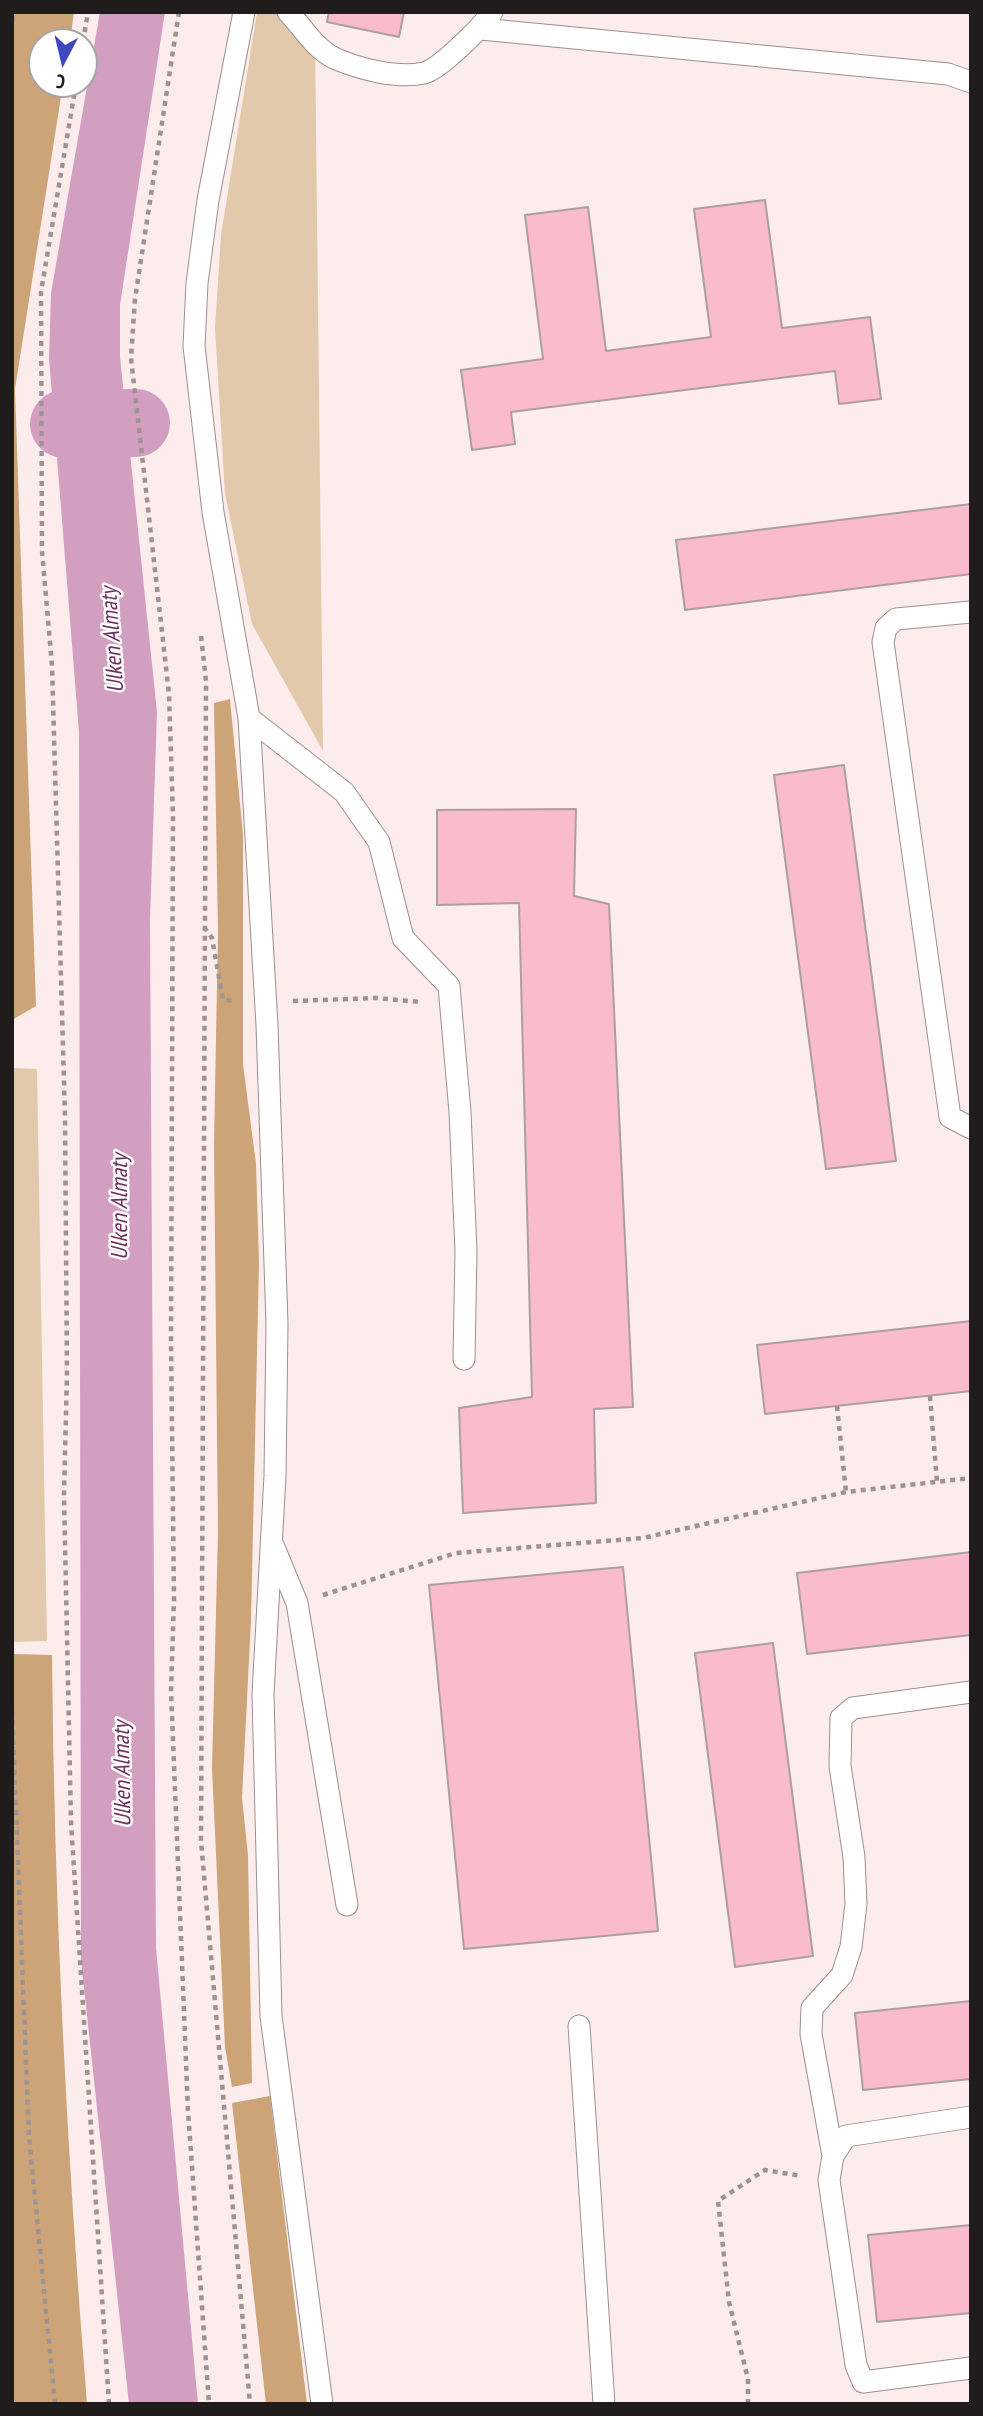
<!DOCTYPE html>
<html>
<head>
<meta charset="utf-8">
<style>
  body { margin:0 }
  #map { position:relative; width:983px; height:2416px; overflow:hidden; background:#fcedec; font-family:"PT Sans Narrow",sans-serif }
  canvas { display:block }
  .frame { position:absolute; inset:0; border:14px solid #211c1c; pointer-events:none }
  .north { position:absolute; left:28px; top:28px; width:70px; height:70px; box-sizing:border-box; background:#fefefe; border:2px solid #a6a4a4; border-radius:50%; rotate:187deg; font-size:19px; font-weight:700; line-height:28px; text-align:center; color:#211c1c }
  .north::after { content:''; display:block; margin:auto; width:24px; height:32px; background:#3d48bc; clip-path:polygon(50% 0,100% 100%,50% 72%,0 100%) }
</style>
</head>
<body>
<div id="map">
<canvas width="983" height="2416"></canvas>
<div class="frame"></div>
<div class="north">С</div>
</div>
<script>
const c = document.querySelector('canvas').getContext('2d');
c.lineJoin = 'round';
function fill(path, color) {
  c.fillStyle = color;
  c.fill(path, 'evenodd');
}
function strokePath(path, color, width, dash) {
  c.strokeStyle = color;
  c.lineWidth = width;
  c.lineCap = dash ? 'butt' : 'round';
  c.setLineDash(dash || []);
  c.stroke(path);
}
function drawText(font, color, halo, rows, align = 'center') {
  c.font = font + ' "PT Sans Narrow",sans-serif';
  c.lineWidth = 5;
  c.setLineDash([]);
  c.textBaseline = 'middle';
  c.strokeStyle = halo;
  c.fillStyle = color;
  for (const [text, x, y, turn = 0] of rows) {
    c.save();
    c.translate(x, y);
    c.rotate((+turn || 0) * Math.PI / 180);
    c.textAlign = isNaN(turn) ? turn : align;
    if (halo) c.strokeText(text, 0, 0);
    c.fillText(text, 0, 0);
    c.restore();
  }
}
fill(new Path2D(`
  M257,12H301L315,36L323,751L252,624L225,494L215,328L221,235Z
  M12,1068L37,1069L47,1641L12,1642Z`), '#e3c9ac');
fill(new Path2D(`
  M12,12H74L70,42H42V84H63L15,389L36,1006L12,1020Z
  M230,699L243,835V1064L256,1164L259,1262L251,1620L242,1798L248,1855L252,2083L232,2087L225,2047L212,1768L218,1533L214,1144L218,931L214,703Z
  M12,1654L52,1655C54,1905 67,2155 87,2404H12Z
  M270,2096L307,2404H266L232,2103Z`), '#cca478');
fill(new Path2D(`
  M100,12H165L120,305V357L157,712L150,920L156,1948L198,2404H129L81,1960L79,732L49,358L51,293Z`), '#d29fc0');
strokePath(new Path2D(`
  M64,424L136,423`), '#d29fc0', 68);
const building = new Path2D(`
  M329,12H404L399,37L327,22Z
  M765,200L782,328L870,317L881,399L839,404L835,371L511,412L515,444L472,450L461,370L543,359L525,215L588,207L606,351L711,337L694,209Z
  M971,504V574L685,610L676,540Z
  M844,765L896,1161L826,1169L774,775Z
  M576,809L574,896L609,904L633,1407L594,1409L596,1503L463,1513L459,1408L532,1397L519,903L437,905V810Z
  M971,1321V1391L765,1414L757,1345Z
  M971,1552V1635L807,1654L797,1573Z
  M623,1567L658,1931L464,1949L429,1585Z
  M773,1643L813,1956L735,1967L695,1653Z
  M971,2001V2079L863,2090L855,2013Z
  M971,2225V2313L877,2322L868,2235Z`);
fill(building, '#fabbcb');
strokePath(building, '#ac9fa2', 2);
const service = new Path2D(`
  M244,12L208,200L197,283L194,346L213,512L249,718L267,1025L277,1324L275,1476L263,1694L271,2016L322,2404
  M288,12C303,27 314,48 334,58C359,69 397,79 424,73C440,69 483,26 492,12
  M481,29L948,74L971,82
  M971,612L896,619L886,628L883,642L950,1117L971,1128
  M249,718L344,792L379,842L403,938L449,986L460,1112L466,1251L464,1359
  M273,1545L297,1603L347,1905
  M579,2026L604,2404
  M971,2117L846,2136L833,2156L829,2180L856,2365L863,2382L971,2368
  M833,2156L811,2034L812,2008L842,1975L851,1947L856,1904L854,1857L840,1766L841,1718L853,1708L971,1692`);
strokePath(service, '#9c8f8d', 23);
strokePath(new Path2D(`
  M179,12L135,299L131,358L169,694L173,816L171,1341L174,1599L171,1691L188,2111L209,2404
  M12,22L14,12
  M83,42L88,12
  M76,84L41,292L42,551L52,665L65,1117L67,1372L64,1495L71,1822L109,2404
  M201,636L206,681L201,1841L250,2404
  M204,927L212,938L223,1000L236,1001
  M293,1001L376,998L420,1002
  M930,1396L937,1482
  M837,1406L846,1492
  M323,1595L456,1553L643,1538L846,1492L971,1478
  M12,1710L29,2137L55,2404
  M748,2404V2379L729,2302L718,2201L765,2170L801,2176`), '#9e9393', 4.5, [5, 5]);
strokePath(service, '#fff', 21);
drawText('italic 23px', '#6d2f5b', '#fefefe', [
  ["Ulken Almaty",113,640,-94],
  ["Ulken Almaty",120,1207,-90],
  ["Ulken Almaty",123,1774,-91]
]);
</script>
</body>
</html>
